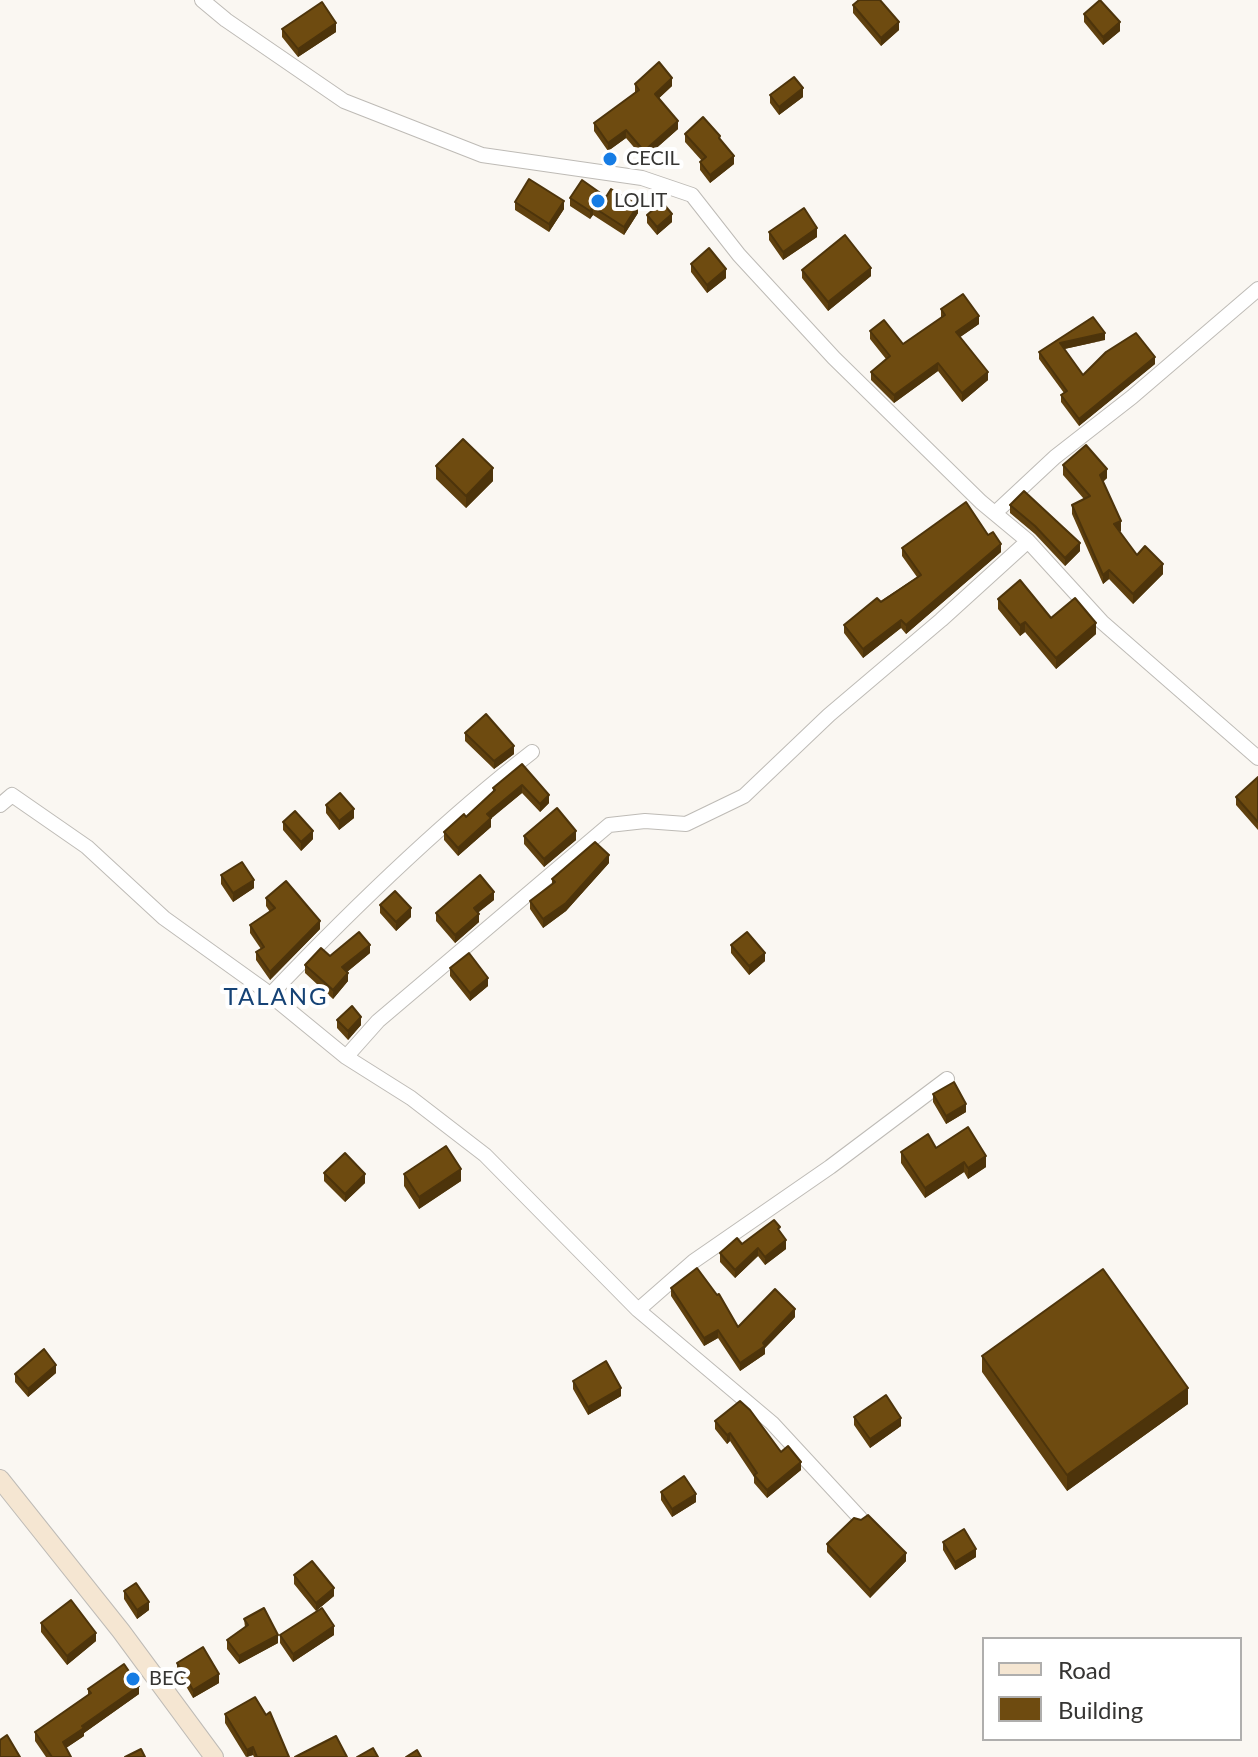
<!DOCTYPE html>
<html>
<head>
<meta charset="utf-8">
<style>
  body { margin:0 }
  #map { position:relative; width:1258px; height:1757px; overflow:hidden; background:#faf7f2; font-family:Lato,sans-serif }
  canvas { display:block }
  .legend { position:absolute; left:982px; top:1637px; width:260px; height:104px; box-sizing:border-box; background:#fff; border:2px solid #afaead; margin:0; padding:10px 14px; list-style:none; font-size:24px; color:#363533 }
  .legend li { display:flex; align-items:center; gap:16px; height:40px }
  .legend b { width:40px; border:2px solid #afaead }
</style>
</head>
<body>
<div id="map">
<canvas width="1258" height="1757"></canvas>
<ul class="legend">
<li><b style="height:10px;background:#f5e6d2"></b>Road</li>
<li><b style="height:22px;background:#6e4b10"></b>Building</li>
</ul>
</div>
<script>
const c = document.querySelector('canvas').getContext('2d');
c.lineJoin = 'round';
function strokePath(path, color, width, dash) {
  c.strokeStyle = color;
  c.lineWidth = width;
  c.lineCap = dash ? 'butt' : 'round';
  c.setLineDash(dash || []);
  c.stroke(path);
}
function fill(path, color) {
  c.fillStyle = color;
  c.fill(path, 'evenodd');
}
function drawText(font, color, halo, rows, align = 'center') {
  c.font = font + ' Lato,sans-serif';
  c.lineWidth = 8;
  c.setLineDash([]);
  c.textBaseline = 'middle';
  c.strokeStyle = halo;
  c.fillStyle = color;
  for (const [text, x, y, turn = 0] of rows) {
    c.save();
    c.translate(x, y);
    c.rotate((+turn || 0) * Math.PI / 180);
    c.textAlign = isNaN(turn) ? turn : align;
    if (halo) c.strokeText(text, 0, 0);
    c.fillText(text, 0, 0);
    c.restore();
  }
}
const street = new Path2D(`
  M202,0L226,20L344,101L482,155L642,178L692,195L739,255L834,358L981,502L1028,541L1102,622L1258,758
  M995,513L1055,457L1132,397L1258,289
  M0,805L12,795L87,847L164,918L263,989L346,1057L411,1098L485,1155L638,1310L772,1423L860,1518
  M270,995C352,909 438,825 532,752
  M346,1057L378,1021L609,825L645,821L686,824L744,796L829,715L941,620L1028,541
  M638,1310L694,1261L830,1167L947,1079`);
const secondary = new Path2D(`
  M0,1479L121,1631L214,1757`);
strokePath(street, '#bebbb6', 16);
strokePath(secondary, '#bebbb6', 20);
strokePath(street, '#fff', 14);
strokePath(secondary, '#f5e6d2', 18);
fill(new Path2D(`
  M853,5L899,30L881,46L853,13Z
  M1084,14L1120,31L1103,45L1084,22Z
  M282,29L336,32L298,57L282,37Z
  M635,84L672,86L659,98L678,129L644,159L626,138L608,151L594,131V123L635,93Z
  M770,95L803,97L779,115L770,103Z
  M685,134L720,140L734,164L710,183L700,170V162L702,161L685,142Z
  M570,198L638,213L624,235L593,215L590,219L570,206Z
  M515,202L564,209L549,232L515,210Z
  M647,215L672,222L657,235L647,223Z
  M769,232L817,237L783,260L769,240Z
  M691,264L726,278L707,293L691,272Z
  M802,270L871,276L828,311L802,278Z
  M941,309L979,324L960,337L988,380L962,402L938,371L894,403L871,380V372L886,359L870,339V331L903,344L941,318Z
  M1105,340L1064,349L1083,375L1155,364L1079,426L1061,402V395L1064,393L1039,359V352Z
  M1063,465L1107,478L1103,482L1121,531L1119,532L1137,555L1163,574L1133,604L1109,579L1103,584L1072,514V505L1084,499L1063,475Z
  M436,466L493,481L466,508L436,479Z
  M1010,505L1080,551L1065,566L1035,534L1010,513Z
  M988,535L1001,552L906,634L901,628L863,658L844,633V625L917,577L902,556V548Z
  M998,599L1051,618L1096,634L1056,669L1025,632L1020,636L998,609Z
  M465,733L514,754L494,769L465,741Z
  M522,764L549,803L540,812L522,793L491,818V827L458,856L444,840V832L466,817L493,792V788Z
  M1258,777V830L1236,805V797Z
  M326,805L354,818L339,830L326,813Z
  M283,822L313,839L301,851L283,830Z
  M524,836L576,840L544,867L524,844Z
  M609,863L566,911L543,928L530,909V901L552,885V879Z
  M221,875L254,888L233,902L221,884Z
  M266,898L320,929L270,980L256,960V952L261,949L250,933V925L270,912L266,906Z
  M494,900L478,912L479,922L455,943L436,921V913Z
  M380,905L411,917L396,931L380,913Z
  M731,945L765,961L749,975L731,953Z
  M370,953L347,972L348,981L333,999L305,973V965L330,956Z
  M450,968L488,986L470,1001L450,976Z
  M337,1020L361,1025L348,1040L337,1028Z
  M933,1094L966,1112L946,1124L933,1102Z
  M936,1148L986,1167L968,1179L964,1172L925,1198L901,1163V1152Z
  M324,1173L365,1183L345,1202L324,1181Z
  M404,1174L461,1181L419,1209L404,1186Z
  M780,1232L786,1249L765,1265L758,1256L735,1278L720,1262V1253L742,1244Z
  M671,1288L738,1327L795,1317L765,1348V1354L740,1371L718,1338L704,1346L671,1296Z
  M982,1356L1188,1404L1067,1491L982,1372Z
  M56,1373L28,1397L15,1382V1374Z
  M573,1381L621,1396L588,1415L573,1389Z
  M854,1417L901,1426L870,1448L854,1425Z
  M715,1421L781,1452L801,1470L767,1498L754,1483V1477L730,1441L727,1444L715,1429Z
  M661,1492L696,1502L672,1517L661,1500Z
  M943,1542L976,1557L955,1570L943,1550Z
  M827,1544L906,1561L870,1598L827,1552Z
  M294,1575L334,1596L316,1611L294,1584Z
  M124,1591L149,1610L137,1619L124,1599Z
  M244,1619L278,1643L239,1664L227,1649V1640L245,1627Z
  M41,1623L96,1641L67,1665L41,1632Z
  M280,1635H334L293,1662L280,1643Z
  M177,1663L219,1683L193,1698L177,1671Z
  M88,1689L139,1694L84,1733V1736L66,1748L71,1757H46L35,1741V1732L88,1695Z
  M225,1714L289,1757H254L253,1755L246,1757L225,1723Z`), '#5f400e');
fill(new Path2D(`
  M899,22V30L881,46V38Z
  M1120,22V31L1103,45V37Z
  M336,23V32L298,57V49Z
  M672,78V86L655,102V94Z
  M803,88V97L779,115V107Z
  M678,121V129L644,159V151Z
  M626,130V138L608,151V143Z
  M734,156V164L710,183V175Z
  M564,201V209L549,232V224Z
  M638,205V213L624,235V227Z
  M593,207V215L590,219V211Z
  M672,214V222L657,235V227Z
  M817,228V237L783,260V252Z
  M871,268V276L828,311V302Z
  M726,269V278L707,293V285Z
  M979,316V324L956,340V332Z
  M1105,333V340L1060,350V343Z
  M1155,357V364L1079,426V419Z
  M938,363V371L894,403V395Z
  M988,372V380L962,402V393Z
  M493,468V481L466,508V496Z
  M1107,469V478L1100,484V475Z
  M1121,521V531L1114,534V524Z
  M1080,543V551L1065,566V558Z
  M1001,544V552L906,634V625Z
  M1163,564V574L1133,604V594Z
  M1109,570V579L1103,584V575Z
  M901,620V628L863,658V649Z
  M1025,622V632L1020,636V625Z
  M1096,623V634L1056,669V658Z
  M514,746V754L494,769V761Z
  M522,785V793L487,822V814Z
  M549,795V803L540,812V804Z
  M354,809V818L339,830V821Z
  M491,818V827L458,856V848Z
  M313,831V839L301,851V842Z
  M576,831V840L544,867V859Z
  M609,855V863L566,911L543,928V919Z
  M254,880V888L233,902V893Z
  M494,892V900L474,916V908Z
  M411,908V917L396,931V922Z
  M479,914V922L455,943V935Z
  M320,921V929L270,980V972Z
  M370,945V953L342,976V967Z
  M765,953V961L749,975V966Z
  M348,973V981L333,999V990Z
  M488,978V986L470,1001V993Z
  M361,1017V1025L348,1040V1031Z
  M966,1104V1112L946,1124V1116Z
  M986,1156V1167L968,1179V1168Z
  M964,1162V1172L925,1198V1188Z
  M461,1169V1181L419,1209V1197Z
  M365,1174V1183L345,1202V1194Z
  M786,1240V1249L765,1265V1257Z
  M758,1248V1256L735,1278V1270Z
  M795,1309V1317L765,1348V1354L740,1371V1363L763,1343Z
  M718,1330V1338L704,1346V1338Z
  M56,1365V1373L28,1397V1389Z
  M621,1388V1396L588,1415V1407Z
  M1188,1388V1404L1067,1491V1475Z
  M901,1418V1426L870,1448V1439Z
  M730,1433V1441L727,1444V1435Z
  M801,1462V1470L767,1498V1490Z
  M696,1494V1502L672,1517V1509Z
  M976,1549V1557L955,1570V1562Z
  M906,1553V1561L870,1598V1590Z
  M334,1588V1596L316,1611V1603Z
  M149,1602V1610L137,1619V1610Z
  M334,1626V1635L293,1662V1654Z
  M96,1633V1641L67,1665V1656Z
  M278,1635V1643L239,1664V1656Z
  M219,1674V1683L193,1698V1690Z
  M139,1686V1694L84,1733V1736L63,1750V1742L82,1726Z
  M253,1747V1755L247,1757V1750Z`), '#4d340b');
const building = new Path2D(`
  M859,0H880L899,22L881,38L853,5Z
  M1100,0L1120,22L1103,37L1084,14Z
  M322,2L336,23L298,49L282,29Z
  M659,62L672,78L655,94L678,121L644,151L626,130L608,143L594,123L639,90L635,84Z
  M794,77L803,88L779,107L770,95Z
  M703,117L720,136L719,138L734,156L710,175L700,162L706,157L685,134Z
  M529,179L564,201L549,224L515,202Z
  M582,180L606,197L611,189L638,205L624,227L593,207L590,211L570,198Z
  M662,202L672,214L657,227L647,215Z
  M804,208L817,228L783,252L769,232Z
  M845,235L871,268L828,302L802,270Z
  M709,248L726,269L707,285L691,264Z
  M963,294L979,316L956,332L988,372L962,393L938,363L894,395L871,372L890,356L870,331L884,320L903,344L945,315L941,309Z
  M1093,317L1105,333L1060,343L1083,375L1106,352L1136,333L1155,357L1079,419L1061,395L1067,391L1039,352Z
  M463,439L493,468L466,496L436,466Z
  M1086,445L1107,469L1100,475L1121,521L1114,524L1137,555L1145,546L1163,564L1133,594L1109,570L1103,575L1072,505L1090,496L1063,465Z
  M1024,491L1080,543L1065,558L1035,526L1010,505Z
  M966,502L988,535L993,532L1001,544L906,625L901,620L863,649L844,625L877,598L881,602L921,575L902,548Z
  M1020,580L1051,618L1075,598L1096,623L1056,658L1025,622L1020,625L998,599Z
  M486,714L514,746L494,761L465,733Z
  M522,764L549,795L540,804L522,785L487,814L491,818L458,848L444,832L464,814L466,817L495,790L493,788Z
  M1258,777V822L1236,797Z
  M340,793L354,809L339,821L326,805Z
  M557,808L576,831L544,859L524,836Z
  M295,811L313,831L301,842L283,822Z
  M595,842L609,855L566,903L543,919L530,901L555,882L552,879Z
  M242,862L254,880L233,893L221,875Z
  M480,875L494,892L474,908L479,914L455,935L436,913Z
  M286,881L320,921L270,972L256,952L264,947L250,925L275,908L266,898Z
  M395,891L411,908L396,922L380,905Z
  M359,932L370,945L342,967L348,973L333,990L305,965L321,948L330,956Z
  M747,932L765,953L749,966L731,945Z
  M469,953L488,978L470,993L450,968Z
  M352,1006L361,1017L348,1031L337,1020Z
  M954,1082L966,1104L946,1116L933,1094Z
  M968,1127L986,1156L968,1168L964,1162L925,1188L901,1152L928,1134L936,1148Z
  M446,1146L461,1169L419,1197L404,1174Z
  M345,1153L365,1174L345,1194L324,1173Z
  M774,1220L780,1227L778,1229L786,1240L765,1257L758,1248L735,1270L720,1253L737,1238L742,1244Z
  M697,1268L717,1295L719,1294L738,1327L775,1289L795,1309L763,1343L765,1346L740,1363L718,1330L704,1338L671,1288Z
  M1103,1269L1188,1388L1067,1475L982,1356Z
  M44,1349L56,1365L28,1389L15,1374Z
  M606,1361L621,1388L588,1407L573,1381Z
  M886,1395L901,1418L870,1439L854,1417Z
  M740,1401L750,1410L781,1452L788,1446L801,1462L767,1490L754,1475L757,1473L730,1433L727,1435L715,1421Z
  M684,1476L696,1494L672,1509L661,1492Z
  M868,1515L906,1553L870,1590L827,1544L854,1518L861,1520Z
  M964,1529L976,1549L955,1562L943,1542Z
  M312,1561L334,1588L316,1603L294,1575Z
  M136,1583L149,1602L137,1610L124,1591Z
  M71,1600L96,1633L67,1656L41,1623Z
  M264,1608L278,1635L239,1656L227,1640L248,1625L244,1619Z
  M322,1608L334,1626L293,1654L280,1635Z
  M203,1647L219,1674L193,1690L177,1663Z
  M124,1664L139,1686L82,1726L84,1728L63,1742L71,1757H52L35,1732L91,1693L88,1689Z
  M255,1697L266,1715L270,1712L289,1757H257L253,1747L247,1750L225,1714Z
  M7,1735L20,1757H0V1740Z
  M336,1736L347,1757H295Z
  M373,1748L378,1757H357Z
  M141,1749L145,1757H125Z
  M417,1750L421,1757H406Z`);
fill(building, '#6e4b10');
strokePath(building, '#4d340b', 2);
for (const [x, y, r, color] of [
  [610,159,8,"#167ce4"],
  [598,201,8,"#167ce4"],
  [133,1679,8,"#167ce4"]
]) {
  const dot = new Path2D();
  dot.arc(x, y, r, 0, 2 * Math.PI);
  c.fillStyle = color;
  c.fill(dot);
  strokePath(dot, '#fff', 3);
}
drawText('20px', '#363533', '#fff', [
  ["CECIL",626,159],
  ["LOLIT",614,201],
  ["BEC",149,1679]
], 'left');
c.letterSpacing = '2px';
drawText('24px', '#154275', '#fff', [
  ["TALANG",276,997]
]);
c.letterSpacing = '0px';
</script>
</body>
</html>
